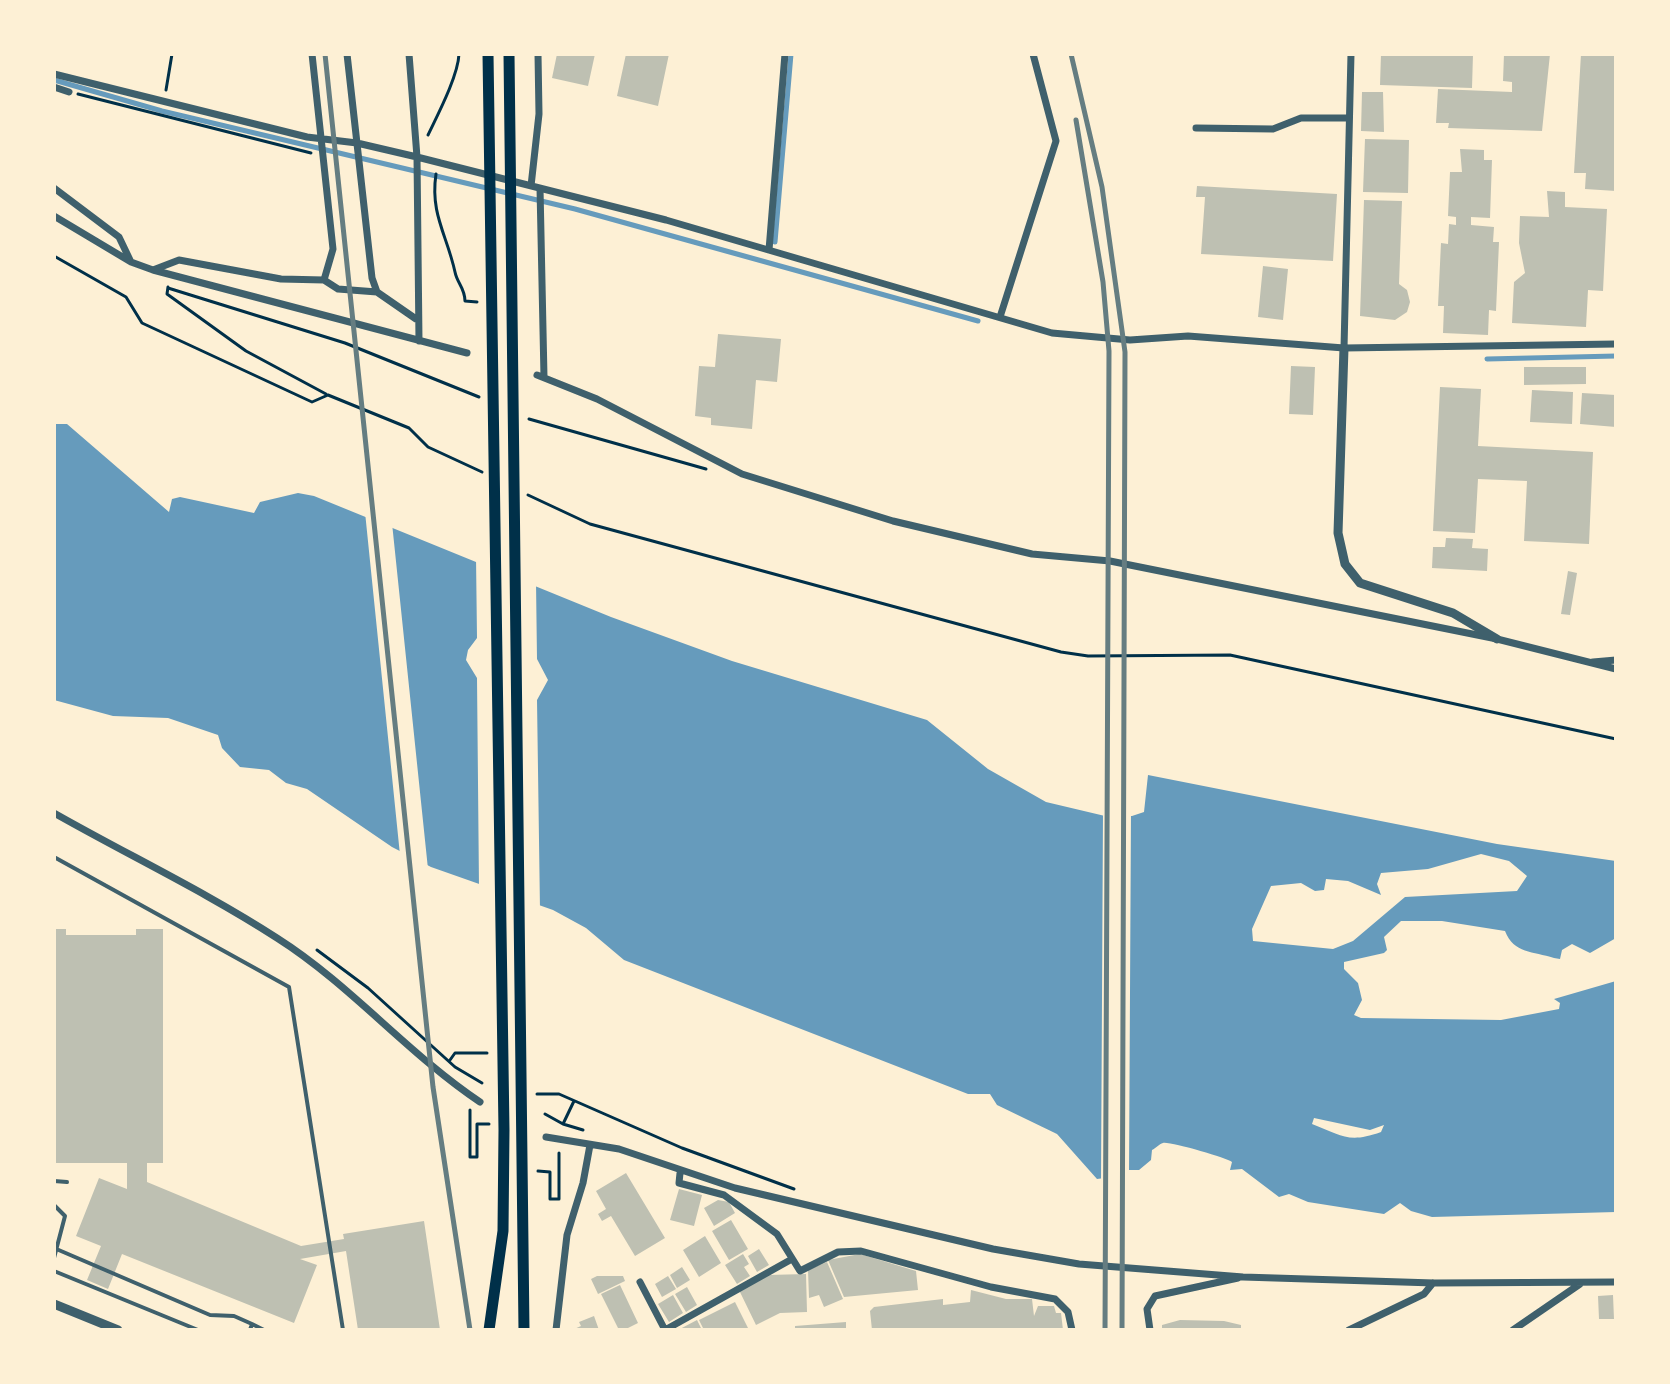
<!DOCTYPE html>
<html>
<head>
<meta charset="utf-8">
<style>
  body { margin:0 }
  #map { position:relative; width:1670px; height:1384px; overflow:hidden; background:#fdf0d5; font-family:Karla,sans-serif }
  canvas { display:block }
  .frame { position:absolute; inset:0; border:56px solid #fdf0d5; pointer-events:none }
</style>
</head>
<body>
<div id="map">
<canvas width="1670" height="1384"></canvas>
<div class="frame"></div>
</div>
<script>
const c = document.querySelector('canvas').getContext('2d');
c.lineJoin = 'round';
function fill(path, color) {
  c.fillStyle = color;
  c.fill(path, 'evenodd');
}
function strokePath(path, color, width, dash) {
  c.strokeStyle = color;
  c.lineWidth = width;
  c.lineCap = dash ? 'butt' : 'round';
  c.setLineDash(dash || []);
  c.stroke(path);
}
fill(new Path2D(`
  M54,424H67L169,512L172,499L180,497L254,513L260,502L298,493L314,496L611,617L732,661L927,720L988,769L1046,802L1105,816H1132L1144,812L1148,775L1497,844L1616,861V938L1590,953L1572,944L1562,950L1560,959L1554,958C1533,951 1514,954 1505,931L1442,921H1401L1384,937L1387,950L1384,953L1344,962V969L1358,983L1362,1000L1354,1015L1361,1018L1501,1020L1559,1009L1560,1003L1554,999L1616,981V1212L1432,1217L1411,1211L1400,1203L1384,1214L1308,1202L1289,1194L1279,1197L1242,1169L1230,1170L1232,1162C1227,1158 1169,1141 1163,1143C1159,1144 1156,1148 1152,1150L1151,1160L1139,1170H1119L1112,1177L1097,1179L1057,1134L997,1105L990,1094H968L624,960L586,928L553,910L431,867L392,847L307,789L286,783L269,770L240,767L222,748L218,735L168,718L113,716L54,700ZM1481,854L1509,861L1527,876L1517,891L1405,897L1353,941L1333,949L1253,941L1252,929L1271,886L1301,883L1315,891L1324,890L1326,879L1348,881L1381,895L1377,884L1381,873L1428,869ZM1314,1118L1370,1130L1384,1125L1381,1132C1348,1144 1341,1135 1312,1124Z`), '#669bbc');
fill(new Path2D(`
  M365,512L392,523L428,869L400,855Z
  M476,557L536,582L537,659L548,680L537,700L540,910L479,888L477,678L466,660L468,650L477,638Z
  M1103,812H1131L1129,1174L1101,1182Z`), '#fdf0d5');
strokePath(new Path2D(`
  M54,80L162,111L575,209L978,321
  M775,242L791,54
  M1487,359L1616,356`), '#669bbc', 5);
fill(new Path2D(`
  M557,54H595L588,86L552,78Z
  M626,54H669L658,106L617,96Z
  M1381,54H1473L1472,88L1380,85Z
  M1504,54H1550L1542,131L1448,128L1449,123H1436L1438,89L1512,92V82L1503,81Z
  M1581,54H1616V191L1585,189L1586,173H1574Z
  M1362,92H1383L1384,132L1361,131Z
  M1365,139L1409,140L1408,193L1363,192Z
  M1460,149L1484,150V160H1492L1490,218L1471,217V225L1494,227L1493,242H1499L1496,311L1489,310L1488,335L1443,333L1444,306H1438L1441,243L1448,244L1449,224L1456,225V217L1448,216L1450,172H1462Z
  M1197,186L1337,194L1333,261L1201,254L1205,197H1196Z
  M1547,191L1565,192V207L1607,209L1603,291L1588,290L1586,327L1512,323L1514,282L1525,273L1519,243L1520,216L1549,217Z
  M1364,200L1402,201L1399,284L1407,290L1410,302L1407,312L1395,320L1360,316Z
  M1263,266L1288,269L1283,320L1258,317Z
  M718,334L781,339L777,382L756,380L752,429L711,425V418L695,416L699,366L715,367Z
  M1291,366L1315,367L1313,415L1289,414Z
  M1524,367H1586V384L1524,385Z
  M1440,387L1481,389L1478,446L1593,452L1589,544L1524,541L1527,481L1478,479L1475,533L1433,531Z
  M1532,390L1573,392L1572,424L1530,422Z
  M1582,393L1616,395V427L1580,424Z
  M1446,538L1473,539L1472,548L1488,549L1487,571L1432,568L1433,547H1445Z
  M1568,571L1577,573L1570,615L1561,614Z
  M54,929H66V935H136V929H163V1163H147V1182L301,1246L344,1239L343,1234L424,1221L440,1330H358L346,1251L300,1259L317,1265L294,1323L122,1254L108,1289L87,1280L101,1246L76,1236L99,1178L127,1189V1163H54Z
  M626,1173L665,1238L635,1256L611,1216L602,1221L598,1214L606,1209L596,1191Z
  M679,1189L702,1195L694,1226L670,1220Z
  M718,1200L729,1202L735,1213L714,1226L704,1208Z
  M731,1220L748,1249L729,1260L712,1231Z
  M705,1236L721,1263L699,1277L683,1250Z
  M759,1249L769,1265L757,1272L748,1256Z
  M743,1254L749,1264L744,1267L750,1276L737,1284L725,1265Z
  M860,1254L916,1271L918,1290L844,1297L828,1260Z
  M827,1262L843,1299L824,1307L819,1295L809,1298L808,1270Z
  M682,1267L690,1280L677,1288L670,1275Z
  M806,1274L807,1312L780,1313L756,1325L739,1290L768,1275Z
  M597,1276H623L625,1281L598,1294L591,1279Z
  M668,1276L676,1289L662,1297L655,1284Z
  M620,1285L638,1323L624,1330H619L601,1294Z
  M687,1287L697,1305L686,1312L675,1294Z
  M971,1290L1006,1299H1032L1034,1316L1038,1306H1054L1056,1313H1061L1063,1330H872L870,1311L874,1307L943,1299V1305L970,1302Z
  M673,1295L683,1313L669,1322L658,1304Z
  M1613,1295L1614,1319H1599L1598,1296Z
  M735,1302L749,1330H704L699,1320Z
  M594,1316L599,1330H572L581,1326L579,1322Z
  M697,1320L702,1330H678Z
  M1180,1320L1224,1321L1241,1325V1330H1162V1325Z
  M846,1322V1330H795V1326Z`), '#bec0b2');
strokePath(new Path2D(`
  M166,90L172,54
  M78,94L311,153
  M428,135C438,114 458,76 459,54
  M436,174C430,214 447,235 455,272C457,283 465,288 465,301L477,302
  M54,256L126,297L142,323L312,402L328,395L409,428L428,447L482,472
  M168,287L167,294L246,351L326,394
  M168,288L345,343L479,397
  M529,419L706,469
  M528,495L590,524L1061,652L1088,656L1230,655L1616,739
  M317,950L368,988L455,1067L482,1083
  M450,1060L455,1053H487
  M537,1094H559L682,1148L794,1189
  M470,1110V1157H477V1124H489
  M545,1114L563,1124L574,1101
  M563,1124L583,1130
  M538,1171L550,1172V1199H559V1153`), '#003049', 3);
strokePath(new Path2D(`
  M54,857L289,987L343,1330
  M54,1181L67,1182
  M54,1205L65,1216L54,1258
  M54,1248L210,1315L234,1316L252,1324L250,1330
  M54,1271L198,1330
  M252,1324L264,1330`), '#3f606c', 4);
strokePath(new Path2D(`
  M312,54L333,249L324,280
  M347,54L372,278L377,292
  M409,54L417,157L419,341
  M54,74L307,137L357,143L417,157L666,220L1052,333L1130,340L1188,336L1344,348L1616,344
  M54,87L69,92
  M1196,128L1273,129L1301,118H1348
  M531,186L539,114L538,54
  M54,188L119,237L130,260
  M540,188L544,377
  M54,216L131,262L153,270L467,353
  M769,250L785,54
  M153,270L179,260L281,279L324,280L338,289L377,292L416,319
  M1000,317L1056,141L1033,54
  M1344,348L1351,54
  M537,375L597,399L742,474L893,521L1032,554L1110,561L1497,639L1616,669
  M1593,662L1616,660
  M54,813C128,855 206,892 277,938C351,985 407,1053 480,1102
  M546,1137L619,1149L735,1188L993,1249L1079,1264L1243,1277L1434,1283L1616,1282
  M680,1173L679,1183L724,1195L777,1234L800,1271L838,1252L861,1251L991,1287L1055,1299L1068,1312L1072,1330
  M640,1282L665,1330L792,1259
  M556,1330L567,1235L583,1183L590,1145
  M1150,1330L1147,1309L1155,1296L1238,1278
  M1349,1330L1424,1294L1433,1283
  M1513,1330L1580,1284`), '#3f606c', 7);
strokePath(new Path2D(`
  M1344,348L1338,533L1345,564L1360,583L1453,613L1497,639
  M54,1304L118,1330`), '#3f606c', 9);
strokePath(new Path2D(`
  M488,54L504,1130L503,1231L489,1330
  M509,54L524,1330`), '#003049', 11);
strokePath(new Path2D(`
  M325,54L433,1087L470,1330
  M1071,54L1102,187L1125,352L1122,1330
  M1076,120L1103,282L1109,351L1105,1330`), '#657d81', 5);
</script>
</body>
</html>
